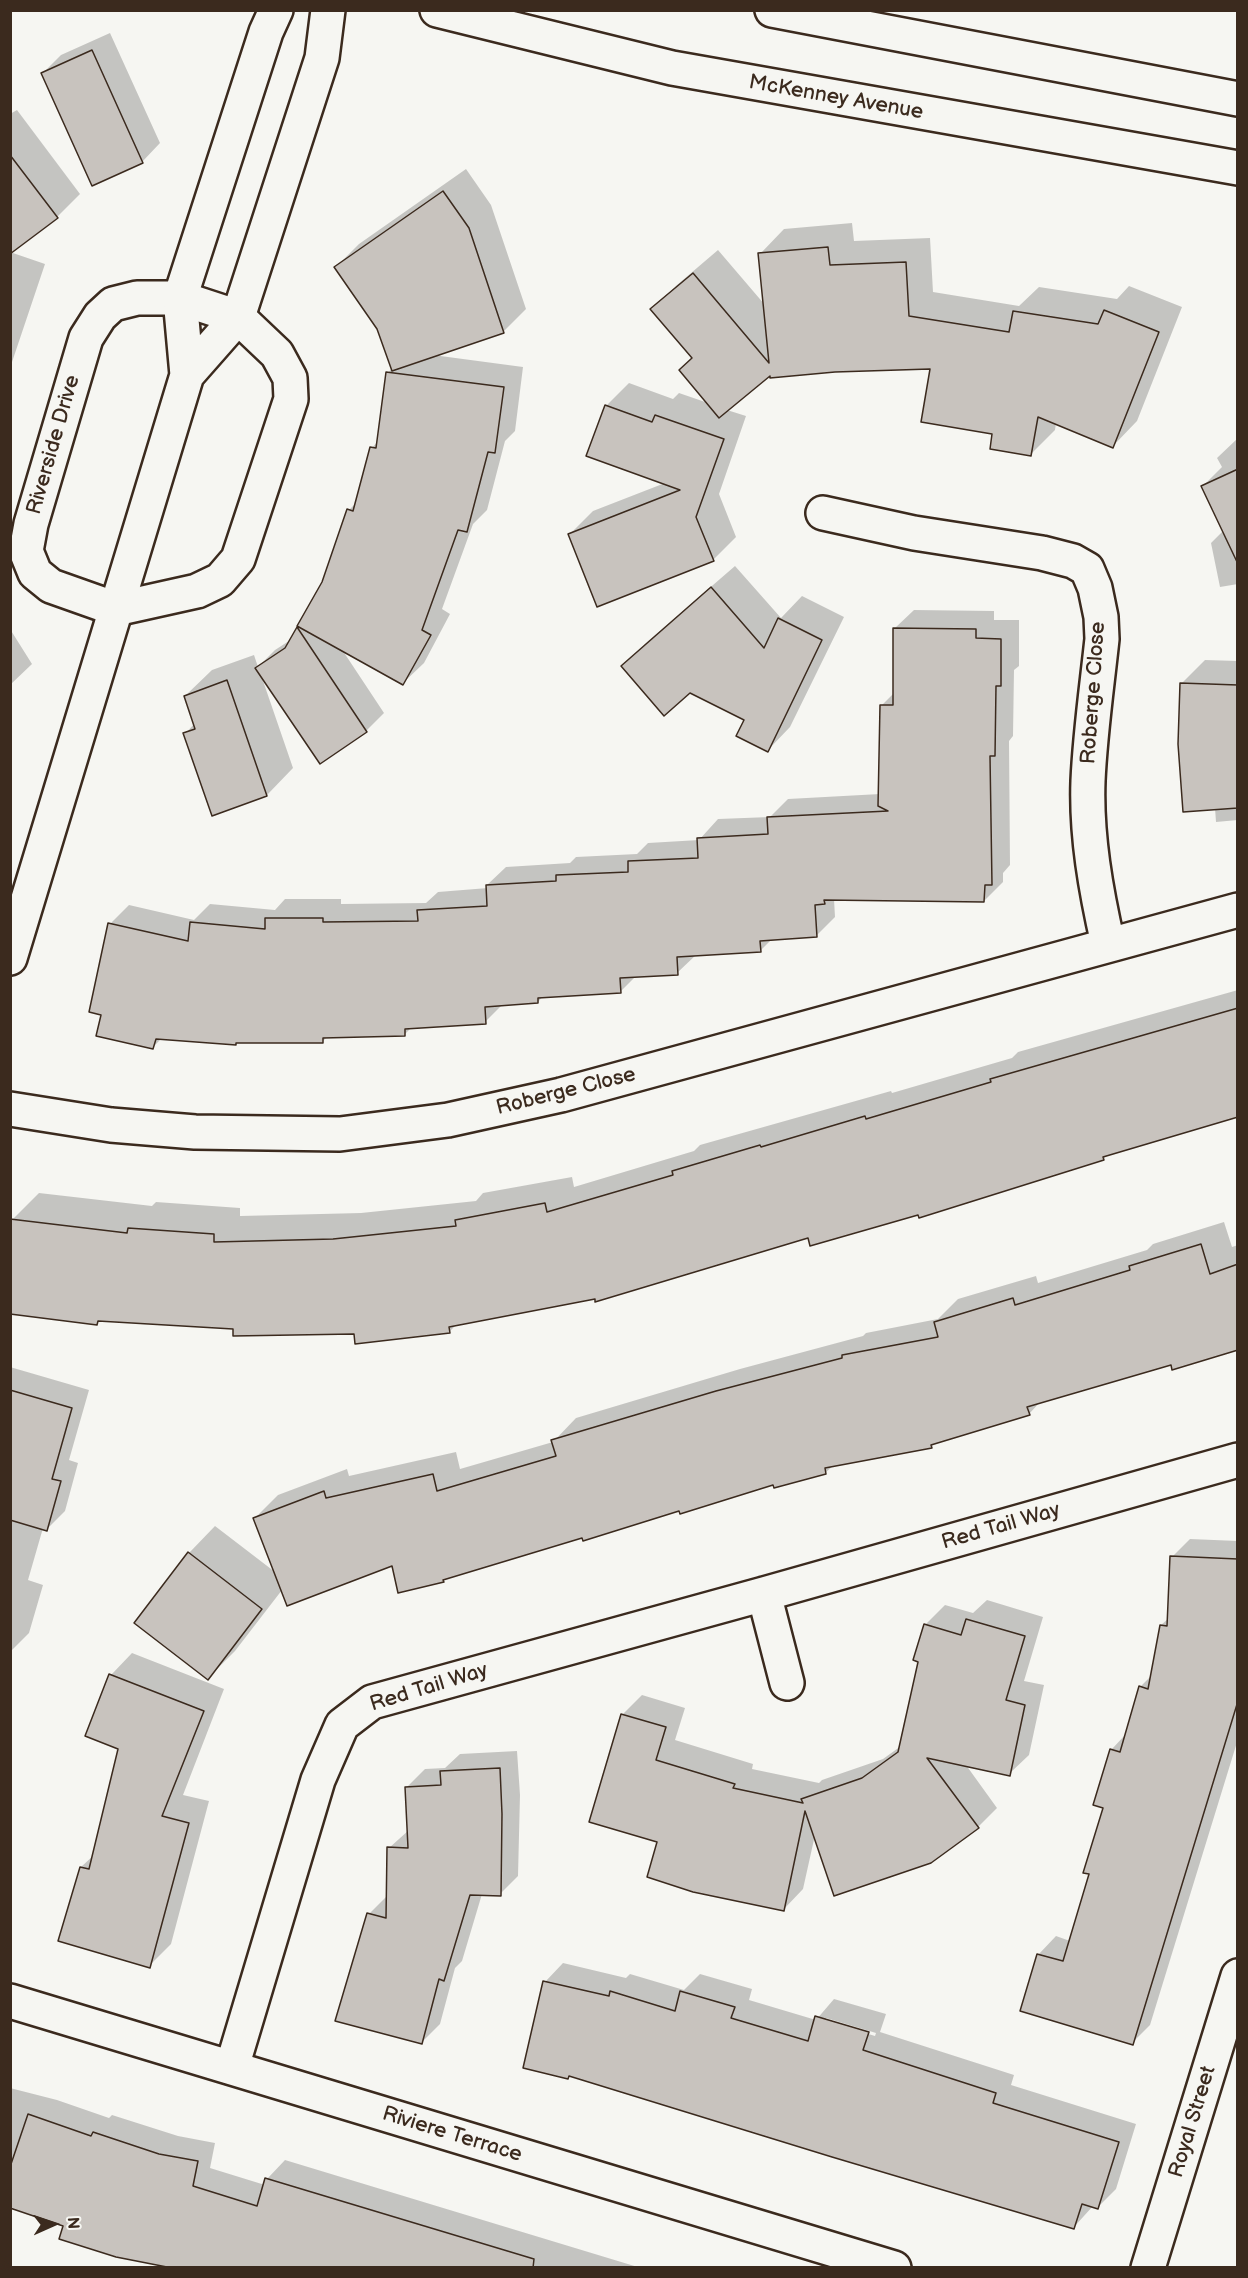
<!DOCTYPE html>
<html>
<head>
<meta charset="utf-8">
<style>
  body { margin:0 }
  #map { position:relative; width:1248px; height:2278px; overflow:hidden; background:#f6f6f2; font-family:"Balsamiq Sans",sans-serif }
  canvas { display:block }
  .frame { position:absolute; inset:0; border:12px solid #3b2a1e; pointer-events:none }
  .north { position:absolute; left:24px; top:2194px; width:60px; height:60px; -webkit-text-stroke:4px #f6f6f2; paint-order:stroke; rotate:87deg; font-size:16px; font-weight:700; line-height:24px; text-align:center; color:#3b2a1e }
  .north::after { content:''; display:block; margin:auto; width:21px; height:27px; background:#3b2a1e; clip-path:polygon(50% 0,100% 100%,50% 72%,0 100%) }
</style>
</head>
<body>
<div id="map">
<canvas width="1248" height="2278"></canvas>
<div class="frame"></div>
<div class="north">N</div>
</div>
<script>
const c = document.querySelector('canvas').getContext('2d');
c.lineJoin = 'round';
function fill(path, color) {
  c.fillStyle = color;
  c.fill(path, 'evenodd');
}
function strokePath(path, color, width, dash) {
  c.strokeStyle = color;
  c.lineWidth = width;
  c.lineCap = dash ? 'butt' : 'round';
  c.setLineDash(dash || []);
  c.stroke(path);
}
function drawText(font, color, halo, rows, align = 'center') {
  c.font = font + ' "Balsamiq Sans",sans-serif';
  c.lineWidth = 5;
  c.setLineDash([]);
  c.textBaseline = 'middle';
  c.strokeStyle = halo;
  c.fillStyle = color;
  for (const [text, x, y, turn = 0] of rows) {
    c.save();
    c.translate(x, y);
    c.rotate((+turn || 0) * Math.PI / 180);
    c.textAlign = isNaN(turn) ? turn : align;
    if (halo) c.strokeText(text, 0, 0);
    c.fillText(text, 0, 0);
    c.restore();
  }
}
fill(new Path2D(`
  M110,33L160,143L142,162L43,73L61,55Z
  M17,110L80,194L57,217L10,252V114Z
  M466,169L491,205L526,309L503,332L433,355L523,367L515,431L505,441L487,510L473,524L442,609L450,614L424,663L403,683L341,648L384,713L366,731L261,675L293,768L267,795L185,734L195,723L185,696L212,670L254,655L258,667L275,650L292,639L323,582L349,510L357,502L372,448L378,441L388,373L392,368L379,328L336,267L359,244Z
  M852,223L854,241L930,238L933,292L1019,306L1039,287L1117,299L1129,286L1182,307L1137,421L1113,446L1056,423L1055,430L1031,454L994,433L931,367L771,373L727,410L746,416L719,494L736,537L713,560L570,534L593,511L665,483L606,406L629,383L673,399L679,393L708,403L693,357L652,309L677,285L718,250L765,305L760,254L784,229Z
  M10,252L45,264L10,368Z
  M1238,438V584L1220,587L1211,543L1224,530L1203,486L1222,467L1217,458Z
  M735,566L781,618L802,596L844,617L790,727L768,750L746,719L690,691L624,666L646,643Z
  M914,610L994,611V620H1019V666L1014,670L1013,736L1009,741L1010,865L1003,873V882L984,901L834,899L835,917L816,936L772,939L761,950L697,954L677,973L636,976L621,991L543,996L538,1002L503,1004L485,1022L412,1027L405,1034L328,1036L322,1042L162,1038L153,1047L102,1014L110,924L129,905L194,920L210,904L275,910L285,899H341V904L426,903L438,892L488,888L487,885L506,867L570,863L576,857L637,854L648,843L699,840L718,819L770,817L788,799L880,794L881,706L895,692V628Z
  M10,629L32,664L10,685Z
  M1205,660L1238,661V820L1216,822L1215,808L1181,684Z
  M1238,990V1116L1109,1154L1103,1159L809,1236L596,1298L458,1323L449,1332L356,1333L101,1319L97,1323L12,1220L39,1193L152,1206L156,1202L240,1208V1216L361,1213L476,1201L483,1193L572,1177L574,1187L694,1151L700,1145L891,1091L892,1093L1012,1058L1018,1052Z
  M1224,1222L1232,1247L1238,1245V1348L1172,1363L1041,1401L1029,1414L936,1442L931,1447L834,1465L825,1473L774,1483L680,1509L446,1577L443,1581L393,1564L282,1590L235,1651L208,1678L189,1553L215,1526L275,1572L255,1518L278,1495L347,1469L349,1476L456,1452L460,1469L553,1442L576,1418L740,1369L863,1336L866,1333L938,1319L958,1299L1036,1276L1038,1283L1147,1250L1153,1244Z
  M10,1367L89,1390L69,1460L78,1463L65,1511L47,1529L43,1528L28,1580L43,1585L29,1633L11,1651Z
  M1190,1539L1238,1541V1739L1150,2025L1132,2043L1038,1955L1056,1936L1070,1941L1091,1873L1104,1807L1111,1750L1126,1734L1140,1687L1152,1675L1161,1625L1169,1618L1172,1557Z
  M987,1600L1043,1617L1024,1681L1044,1685L1029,1755L1009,1774L966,1765L997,1808L978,1827L815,1835L803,1889L784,1909L659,1841L622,1715L642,1695L685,1708L675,1740L753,1764L752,1769L819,1783L822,1780L883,1759L901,1746L920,1661L915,1659L926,1624L945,1605L973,1613Z
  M132,1653L224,1689L183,1795L209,1801L171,1944L149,1966L81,1867L94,1855L120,1748L111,1675Z
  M517,1751L520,1795L518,1876L500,1894H482L462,1961L455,1968L440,2024L422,2042L369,1914L388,1895L389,1848L409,1830L407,1787L425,1769L445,1768L460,1754Z
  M563,1963L626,1978L630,1974L684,1990L700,1974L752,1989L749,2000L816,2020L834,1999L886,2014L880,2032L1014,2075L1011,2085L1136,2124L1116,2189L1098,2207L1093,2206L1074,2227L545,1982ZM826,2018L876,2033L875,2036L826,2021Z
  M10,2088L57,2100L109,2118L112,2115L178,2136L215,2143L210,2168L265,2185L267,2179L285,2160L641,2268H181L10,2207Z`), '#0003');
const building = new Path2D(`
  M92,50L143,163L92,186L41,73Z
  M10,155L58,218L10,254Z
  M443,191L469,228L504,333L392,371L377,329L334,267Z
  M828,247L830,265L906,262L909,316L1009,332L1013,311L1098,324L1104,310L1159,332L1113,448L1038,417L1031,456L990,449L992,434L921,422L930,369L835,372L770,378V376L719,418L679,370L692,358L650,309L693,273L769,363L758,253Z
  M386,372L504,387L495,453L488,452L467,532L458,530L422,630L431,635L403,685L297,626L322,582L347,509L353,511L370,447L376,448Z
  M605,405L652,422L655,415L724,439L696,517L714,561L597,607L568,534L680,490L586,456Z
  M1238,469V564L1201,486Z
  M711,587L764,648L778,618L822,640L768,752L736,736L744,720L690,693L664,716L621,666Z
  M297,627L367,732L320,764L255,668L285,648Z
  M893,628L976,629V638L1001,639V686H996L995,756H990L992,885H985L984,902L824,900L825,904L815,905L817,937L760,941L761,952L677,957L678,975L620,978L621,993L538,998V1003L485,1007L486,1024L405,1029V1036L323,1038V1043H236V1045L156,1039L153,1049L96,1036L101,1015L89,1012L108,923L188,941L190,922L265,929V918H323V922L418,921L417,910L487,906L486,885L556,881V875L628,872V861L698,858L697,838L768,834L767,817L888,811L878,806L880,705H893Z
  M227,680L267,796L212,816L183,733L195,729L184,696Z
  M1180,683L1238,685V808L1183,812L1178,744Z
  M1238,1008V1117L1103,1157L1104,1160L919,1218L918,1215L810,1246L808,1238L595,1302V1299L449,1327L450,1333L355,1344L354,1334L233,1336V1329L98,1321L97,1325L10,1314V1219L127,1233L128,1228L214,1234V1242L333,1239L456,1226L455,1220L545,1203L547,1212L673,1175L672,1171L760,1145L761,1147L865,1116L866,1119L991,1082L990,1079Z
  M1201,1244L1210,1274L1238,1264V1350L1172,1370L1171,1365L1027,1407L1030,1415L931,1445L932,1448L825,1468L826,1474L774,1488L773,1485L680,1514L679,1511L583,1541L582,1538L443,1580L444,1582L398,1593L392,1566L287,1606L253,1518L324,1491L326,1498L433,1474L437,1491L556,1456L551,1440L716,1391L842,1358V1355L938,1337L934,1322L1013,1298L1015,1305L1130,1270L1129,1266Z
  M10,1390L72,1408L52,1479L61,1481L47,1531L10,1520Z
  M188,1552L262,1609L208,1680L134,1623Z
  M1170,1556L1238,1559V1701L1133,2045L1020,2011L1037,1954L1063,1961L1089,1874L1083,1873L1103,1808L1093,1805L1110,1749L1120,1752L1139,1686L1148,1689L1160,1625L1167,1626Z
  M966,1619L1025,1636L1006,1700L1025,1705L1010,1776L927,1758L979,1828L931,1863L834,1896L805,1811L784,1911L693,1892L647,1877L657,1842L589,1822L621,1714L666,1727L656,1760L735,1784L733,1788L803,1803L801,1799L862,1778L898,1752L918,1662L913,1660L924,1624L961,1635Z
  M109,1674L204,1711L162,1816L189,1823L150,1968L58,1941L80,1867L89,1869L118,1749L85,1736Z
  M500,1768L502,1814L501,1896L470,1895L444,1981L439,1979L422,2044L335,2021L367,1913L386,1918L387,1847L408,1848L405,1787L441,1785L440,1771Z
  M543,1981L609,1996L610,1991L675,2011L680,1991L735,2007L731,2018L808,2041L815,2016L869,2032L863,2050L996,2093L993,2103L1119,2142L1098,2209L1082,2204L1074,2229L832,2157L569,2076L568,2079L523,2068Z
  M28,2114L91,2136L93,2132L159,2154L198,2161L193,2186L257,2206L265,2178L534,2259L533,2268H172L116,2257L59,2239L63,2226L10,2208V2167Z`);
fill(building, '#c8c3be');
strokePath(building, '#3b2a1e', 1.5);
const minor = new Path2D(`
  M137,298H180L238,317L277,354L290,378L291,399L238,559L220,580L197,591L116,609L51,586L35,573L26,551L31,524L86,338L100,316L113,304Z
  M823,513L914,533L1042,553L1073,561L1087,569L1095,588L1101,617L1102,639C1097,686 1090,734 1088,781C1086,836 1096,891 1108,944
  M10,1109L111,1125L195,1132L340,1134L448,1120L561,1095L1238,910
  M764,1594L787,1683
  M10,2001L894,2268
  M232,2067L318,1780L342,1725L372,1702L764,1594L1238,1460
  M1148,2268L1238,1976`);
const tertiary = new Path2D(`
  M187,375L238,317L322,58L328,10
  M10,958L187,375L180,298L266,32L276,10`);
const secondary = new Path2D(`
  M437,10L672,68L1238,168
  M772,10L1238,99`);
strokePath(minor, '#3b2a1e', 38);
strokePath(tertiary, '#3b2a1e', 38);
strokePath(secondary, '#3b2a1e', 38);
strokePath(minor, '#f6f6f2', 33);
strokePath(tertiary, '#f6f6f2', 33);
strokePath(secondary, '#f6f6f2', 33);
drawText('21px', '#3b2a1e', '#f6f6f2', [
  ["McKenney Avenue",836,98,10],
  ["Riverside Drive",54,445,-74],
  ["Roberge Close",1094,693,-86],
  ["Roberge Close",566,1092,-14],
  ["Red Tail Way",1001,1527,-16],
  ["Red Tail Way",429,1688,-17],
  ["Royal Street",1193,2122,-73],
  ["Riviere Terrace",452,2135,17]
]);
</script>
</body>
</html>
